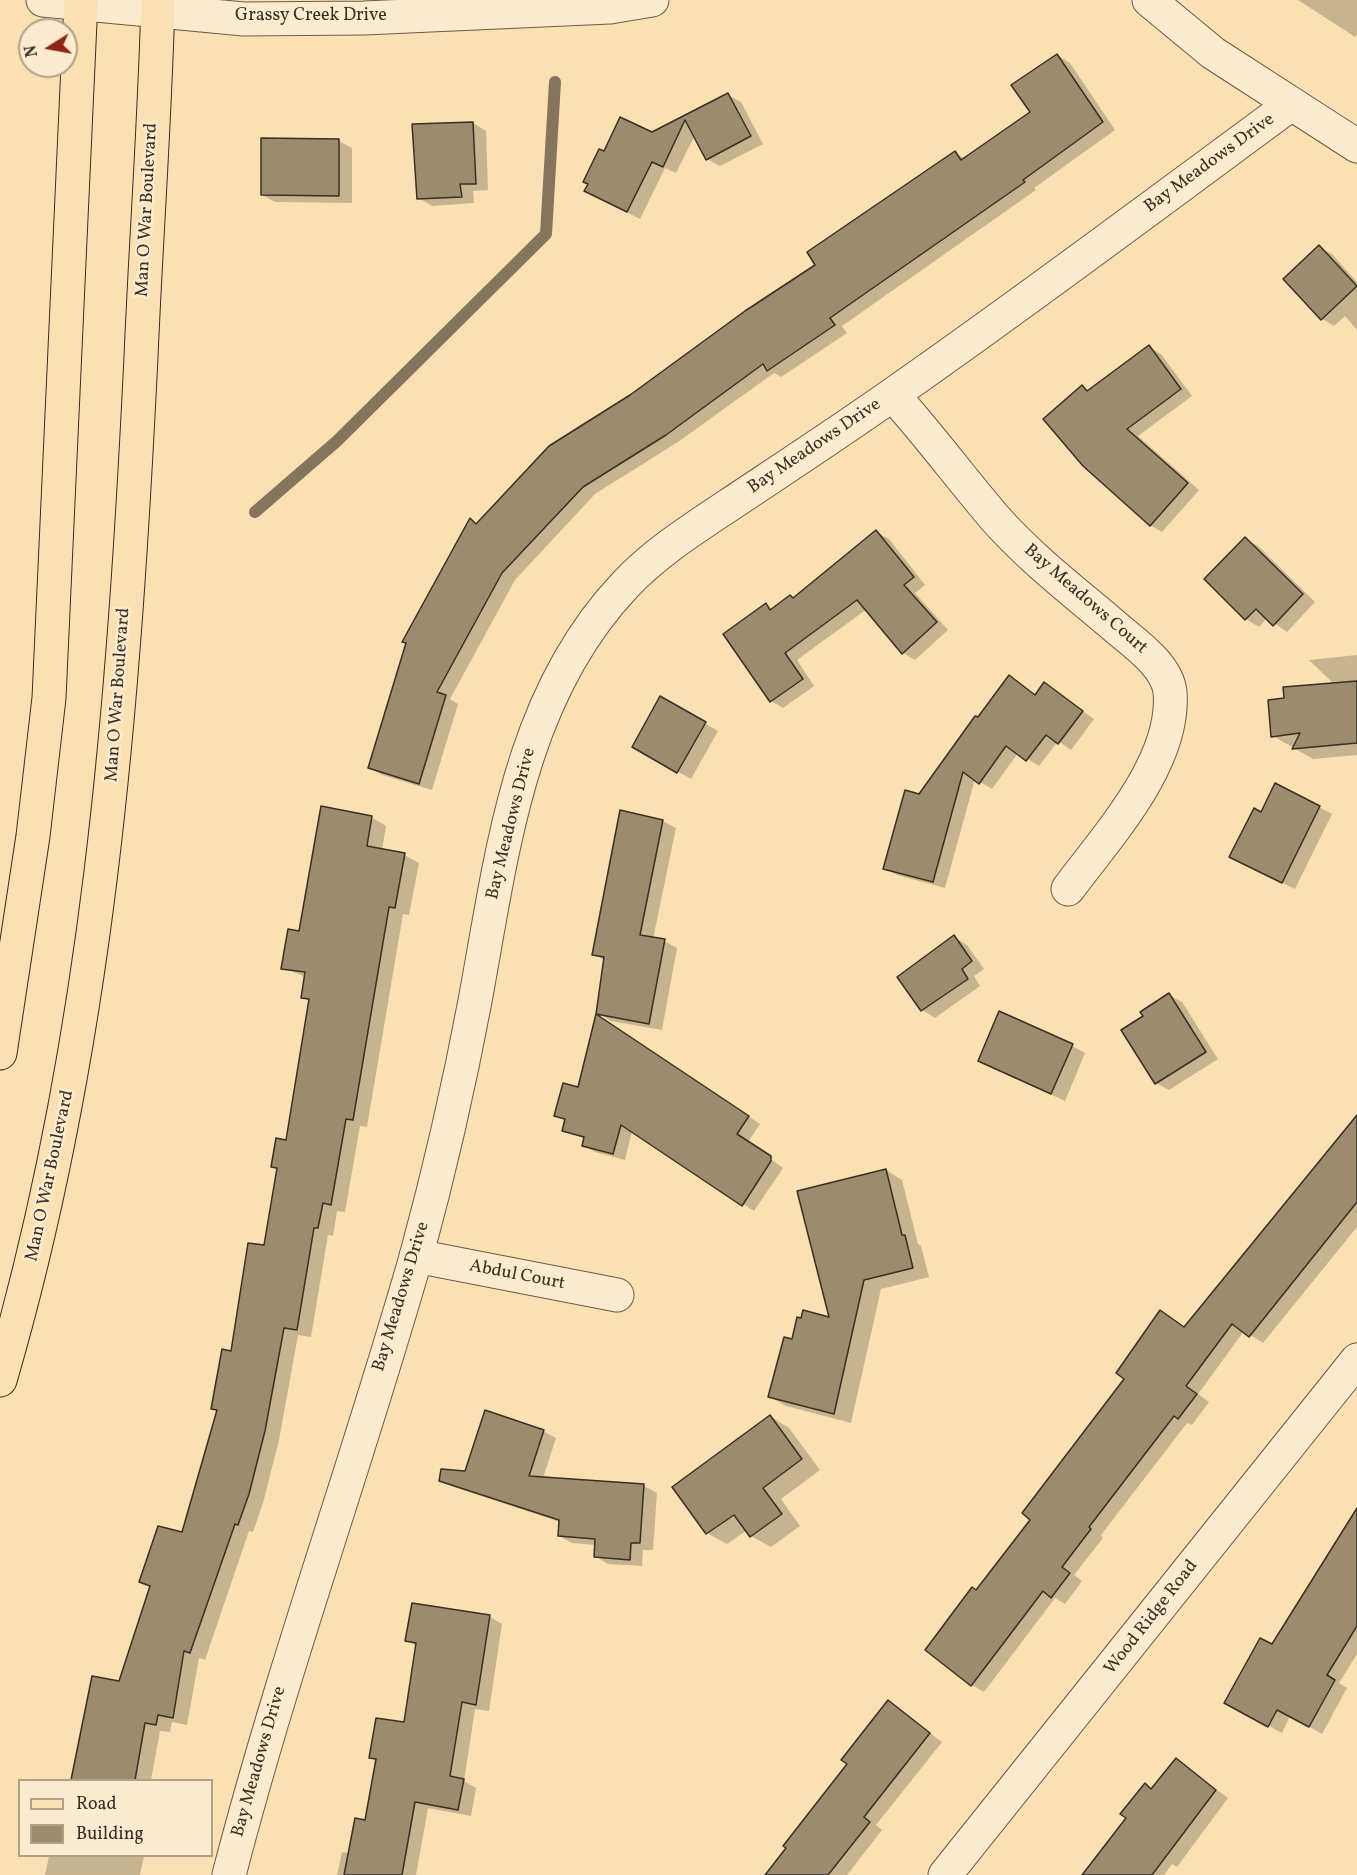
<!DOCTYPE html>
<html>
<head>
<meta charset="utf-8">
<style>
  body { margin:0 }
  #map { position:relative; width:1357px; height:1875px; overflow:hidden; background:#fbe0b4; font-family:Vollkorn,serif }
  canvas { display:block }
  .legend { position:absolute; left:18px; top:1779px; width:195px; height:78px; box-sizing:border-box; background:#fcebce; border:2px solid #aea089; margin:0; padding:8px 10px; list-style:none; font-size:18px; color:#392f22 }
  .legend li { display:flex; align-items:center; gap:12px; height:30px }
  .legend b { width:30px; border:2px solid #aea089 }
  .north { position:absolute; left:18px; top:18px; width:60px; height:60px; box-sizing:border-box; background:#fcebce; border:2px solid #aea089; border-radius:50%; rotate:259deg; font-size:16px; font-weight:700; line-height:24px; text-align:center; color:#392f22 }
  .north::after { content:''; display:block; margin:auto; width:21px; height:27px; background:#8f2418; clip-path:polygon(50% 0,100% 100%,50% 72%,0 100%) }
</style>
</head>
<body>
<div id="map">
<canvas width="1357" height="1875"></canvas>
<ul class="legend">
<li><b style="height:8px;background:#fbe0b4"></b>Road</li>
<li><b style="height:16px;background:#9e8b6e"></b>Building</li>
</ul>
<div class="north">N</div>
</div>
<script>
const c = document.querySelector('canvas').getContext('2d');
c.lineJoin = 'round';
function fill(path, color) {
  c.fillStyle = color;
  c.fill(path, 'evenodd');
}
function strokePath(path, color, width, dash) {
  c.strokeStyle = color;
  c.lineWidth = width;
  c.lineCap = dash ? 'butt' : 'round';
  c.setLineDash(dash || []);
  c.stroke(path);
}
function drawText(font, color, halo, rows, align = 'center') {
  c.font = font + ' Vollkorn,serif';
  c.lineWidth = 5;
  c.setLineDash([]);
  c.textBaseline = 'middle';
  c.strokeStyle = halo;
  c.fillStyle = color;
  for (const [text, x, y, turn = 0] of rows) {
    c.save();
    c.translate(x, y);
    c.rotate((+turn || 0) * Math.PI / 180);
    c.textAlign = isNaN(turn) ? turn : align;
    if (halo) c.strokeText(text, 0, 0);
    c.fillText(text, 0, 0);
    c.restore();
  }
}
fill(new Path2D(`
  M1298,0H1357V34L1355,37Z
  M1057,55L1070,63L1115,130L1034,188L1036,190L842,326L847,333L781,377L774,373L678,442L595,494L515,580L450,699L458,704L432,790L382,775L370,767L471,520L478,524L630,397L817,265L955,153L965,159L1032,113Z
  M728,95L741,102L763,144L720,166L707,159L695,135L676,173L665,168L640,219L599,198L652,134Z
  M473,123L486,131L488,190L473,191L474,203L432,206L419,198Z
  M262,140L339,141L352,148V203L275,202L262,195Z
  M1319,247L1332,254L1357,282V330L1345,316L1334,326L1321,318Z
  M1149,347L1161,354L1192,396L1138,436L1199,490L1162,532L1150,525L1082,387L1089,390Z
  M876,532L889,539L925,585L915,593L948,630L915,660L903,653L867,609L797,660L814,686L783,708L771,701L766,605L773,609L794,599Z
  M1245,539L1258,546L1315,602L1287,632L1267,618L1259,627L1246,619L1206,579Z
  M1357,655V755L1313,759L1273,736L1286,699L1334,684L1309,660Z
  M1010,677L1037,696L1045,684L1094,719L1071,750L1058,741L1039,766L1018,753L992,789L975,779L945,888L897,875L885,868L919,796Z
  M661,698L718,731L691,779L634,747Z
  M1319,807L1332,814L1295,889L1244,864Z
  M371,817L386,826L382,850L404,855L419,863L409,915L403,914L367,1127L360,1126L345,1212L337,1211L333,1236L328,1235L311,1337L298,1335L279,1440L263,1503L253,1532L249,1531L205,1660L199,1658L187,1725L172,1722L170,1732L160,1731L151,1780H73L93,1677L120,1682L151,1587L141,1581L183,1534L218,1411L213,1408L265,1247L278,1170L272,1167L288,1142L311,1002L302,997L306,977L283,968L300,932Z
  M663,821L676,828L653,939L664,941L677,948L662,1030L611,1021L598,1013L605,961L594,954Z
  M954,937L967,945L984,969L974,976L980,986L935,1018L922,1010Z
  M1169,995L1182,1002L1218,1059L1169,1090L1156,1083L1145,1017Z
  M608,1023L760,1124L748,1142L783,1168L754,1211L632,1131L625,1160L595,1152L583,1145L585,1139L564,1130L566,1121L556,1116L579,1089Z
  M1072,1046L1085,1053L1065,1101L979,1061Z
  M1357,1117V1227L1263,1343L1244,1331L1198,1394L1209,1402L1192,1425L1187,1423L1101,1535L1103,1538L1074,1575L1082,1581L1065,1604L1055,1598L984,1692L972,1685L977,1592L1032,1520L1126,1379L1161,1312L1186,1328Z
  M886,1170L902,1180L918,1244L921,1246L929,1277L881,1289L851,1423L786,1406L770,1397L793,1341L831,1319Z
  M770,1416L789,1428L820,1470L781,1499L800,1526L771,1547L751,1536L747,1530L727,1544L707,1533L674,1487Z
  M543,1431L556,1438L543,1478L644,1486L657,1493L653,1550H643L642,1566L608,1564L595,1556L596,1545L572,1543L559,1536L560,1522L454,1487L441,1480L466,1472Z
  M1357,1515V1654L1339,1683L1347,1688L1322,1734L1290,1716L1282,1733L1239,1710L1272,1646Z
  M490,1617L502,1624L489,1711L475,1709L464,1781L476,1788L471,1816L428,1808L416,1875H337L342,1852L350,1853L366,1821L377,1761L370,1757L405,1724L417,1646L407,1641Z
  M889,1702L942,1742L876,1825L882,1830L847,1875H765L849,1764Z
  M1176,1760L1228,1798L1177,1867L1172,1864L1164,1875H1084L1128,1818L1145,1785L1152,1789Z
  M49,1856H144L140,1875H45Z`), '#0003');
strokePath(new Path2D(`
  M255,512L337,441L546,234L555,82`), '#86755c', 12);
const building = new Path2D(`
  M1057,54L1103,122L1023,180L1025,182L830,318L835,325L767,371L763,364L666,435L583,487L502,573L437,692L446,695L419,784L368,768L406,643L402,642L470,518L476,524L549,446L630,395L745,311L815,265L807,252L955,151L961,160L1030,112L1011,85Z
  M728,93L751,136L706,160L685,120L663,167L652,162L627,212L584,191L588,184L583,182L599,149L604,151L620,117L652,132Z
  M473,122L476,184H460L462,197L417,199L412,124Z
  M261,138L339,139V196L261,195Z
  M1319,245L1357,286L1321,320L1283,279Z
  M1149,345L1181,389L1127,429L1188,483L1150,526L1083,466L1043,419L1082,385L1087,391Z
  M876,530L914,577L904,585L937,622L902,654L857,600L785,653L803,679L770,702L723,634L766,603L770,610L790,595L793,598Z
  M1245,537L1303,594L1273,626L1256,609L1245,620L1204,579Z
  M1009,675L1035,695L1044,682L1083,711L1058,744L1046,735L1026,761L1006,746L979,784L963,772L933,882L883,869L905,790L919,794L975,716L978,717Z
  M1357,681V743L1292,749L1300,733L1271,737L1268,700L1284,698L1283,687Z
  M660,696L706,722L677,773L632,747Z
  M1275,783L1320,806L1282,883L1229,857L1254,808L1261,812Z
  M321,806L372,816L367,846L405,853L395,908L389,907L353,1120L346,1119L331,1205L323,1203L318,1228H314L297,1330L284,1328L265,1431L249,1494L238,1525L235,1524L190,1653L184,1651L173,1718L158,1715L156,1725L145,1723L135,1780H71L92,1676L119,1681L150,1586L139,1582L158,1526L182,1532L217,1410L211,1409L222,1349L231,1351L248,1243L264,1245L277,1168L271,1167L276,1138L286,1140L309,999L301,998L305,972L281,969L288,929L299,931Z
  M620,810L663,820L640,935L665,939L649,1024L596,1014L604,957L592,955Z
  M954,935L972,961L962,969L968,979L921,1011L897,977Z
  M1169,993L1206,1052L1155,1084L1121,1030L1143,1016L1140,1012Z
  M999,1011L1073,1044L1051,1094L978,1061Z
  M596,1014L749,1116L737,1134L771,1156V1161L742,1206L621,1125L613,1154L582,1146L584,1137L562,1131L565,1119L554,1116L563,1083L578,1087Z
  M1357,1115V1202L1249,1337L1232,1324L1186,1386L1197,1394L1178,1419L1174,1416L1089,1527L1091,1529L1062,1567L1070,1573L1051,1598L1043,1591L971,1686L925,1650L972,1587L976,1590L1030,1520L1022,1513L1124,1379L1116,1373L1160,1310L1184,1327Z
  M886,1169L902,1235H905L913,1268L864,1280L834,1414L768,1397L784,1337L792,1339L797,1317L801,1318L803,1310L829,1317L797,1191Z
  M485,1410L544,1430L529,1476L644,1484L640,1543H631L630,1560L594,1557L595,1539L558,1536L559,1520L439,1481L441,1469L465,1471Z
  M770,1415L802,1459L763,1488L782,1514L750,1537L734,1515L706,1534L672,1487Z
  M1357,1508V1626L1327,1675L1335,1680L1309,1727L1277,1710L1268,1727L1224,1703L1260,1638L1272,1644Z
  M412,1603L490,1615L476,1705L462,1702L450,1776L464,1779L458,1810L415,1802L402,1875H344L355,1818L365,1820L376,1759L369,1758L376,1718L404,1722L416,1643L405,1641Z
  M888,1700L930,1733L864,1817L870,1822L828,1875H765L786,1848L783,1846L847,1764L841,1760Z
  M1176,1758L1216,1790L1152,1875H1082L1126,1818L1120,1814L1145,1783L1151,1789Z`);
fill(building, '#9e8b6e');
strokePath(building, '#392f22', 1.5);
const minor = new Path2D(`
  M43,0L244,19L364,18L610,7L652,0
  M1149,0L1213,53L1357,146
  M893,395C928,434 960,477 994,517C1029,557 1072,590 1112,624C1131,641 1167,664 1170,692C1176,762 1108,835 1068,889
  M416,1256L617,1295
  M229,1875C283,1666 357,1464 416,1257C439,1173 459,1086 475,1001C502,855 518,698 625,585C655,553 693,529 729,505C783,469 838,433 892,395C1027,301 1158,202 1290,105
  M945,1875L1357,1360`);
const major = new Path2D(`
  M0,1053L33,836L49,698L81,0
  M0,1380C98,1045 124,704 141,357C146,238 155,119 158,0`);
strokePath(minor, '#6a5b46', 35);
strokePath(major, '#392f22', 35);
strokePath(minor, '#fcebce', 33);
strokePath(major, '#fbe0b4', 33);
drawText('18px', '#392f22', '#fcebce', [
  ["Grassy Creek Drive",311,17],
  ["Bay Meadows Drive",1210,164,-36],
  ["Man O War Boulevard",148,210,-87],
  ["Bay Meadows Drive",815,447,-34],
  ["Bay Meadows Court",1085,600,41],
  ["Man O War Boulevard",119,695,-86],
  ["Bay Meadows Drive",512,824,-76],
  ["Man O War Boulevard",51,1176,-78],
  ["Abdul Court",517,1276,11],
  ["Bay Meadows Drive",402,1297,-73],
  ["Wood Ridge Road",1152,1618,-52],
  ["Bay Meadows Drive",260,1762,-74]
]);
</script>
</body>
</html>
